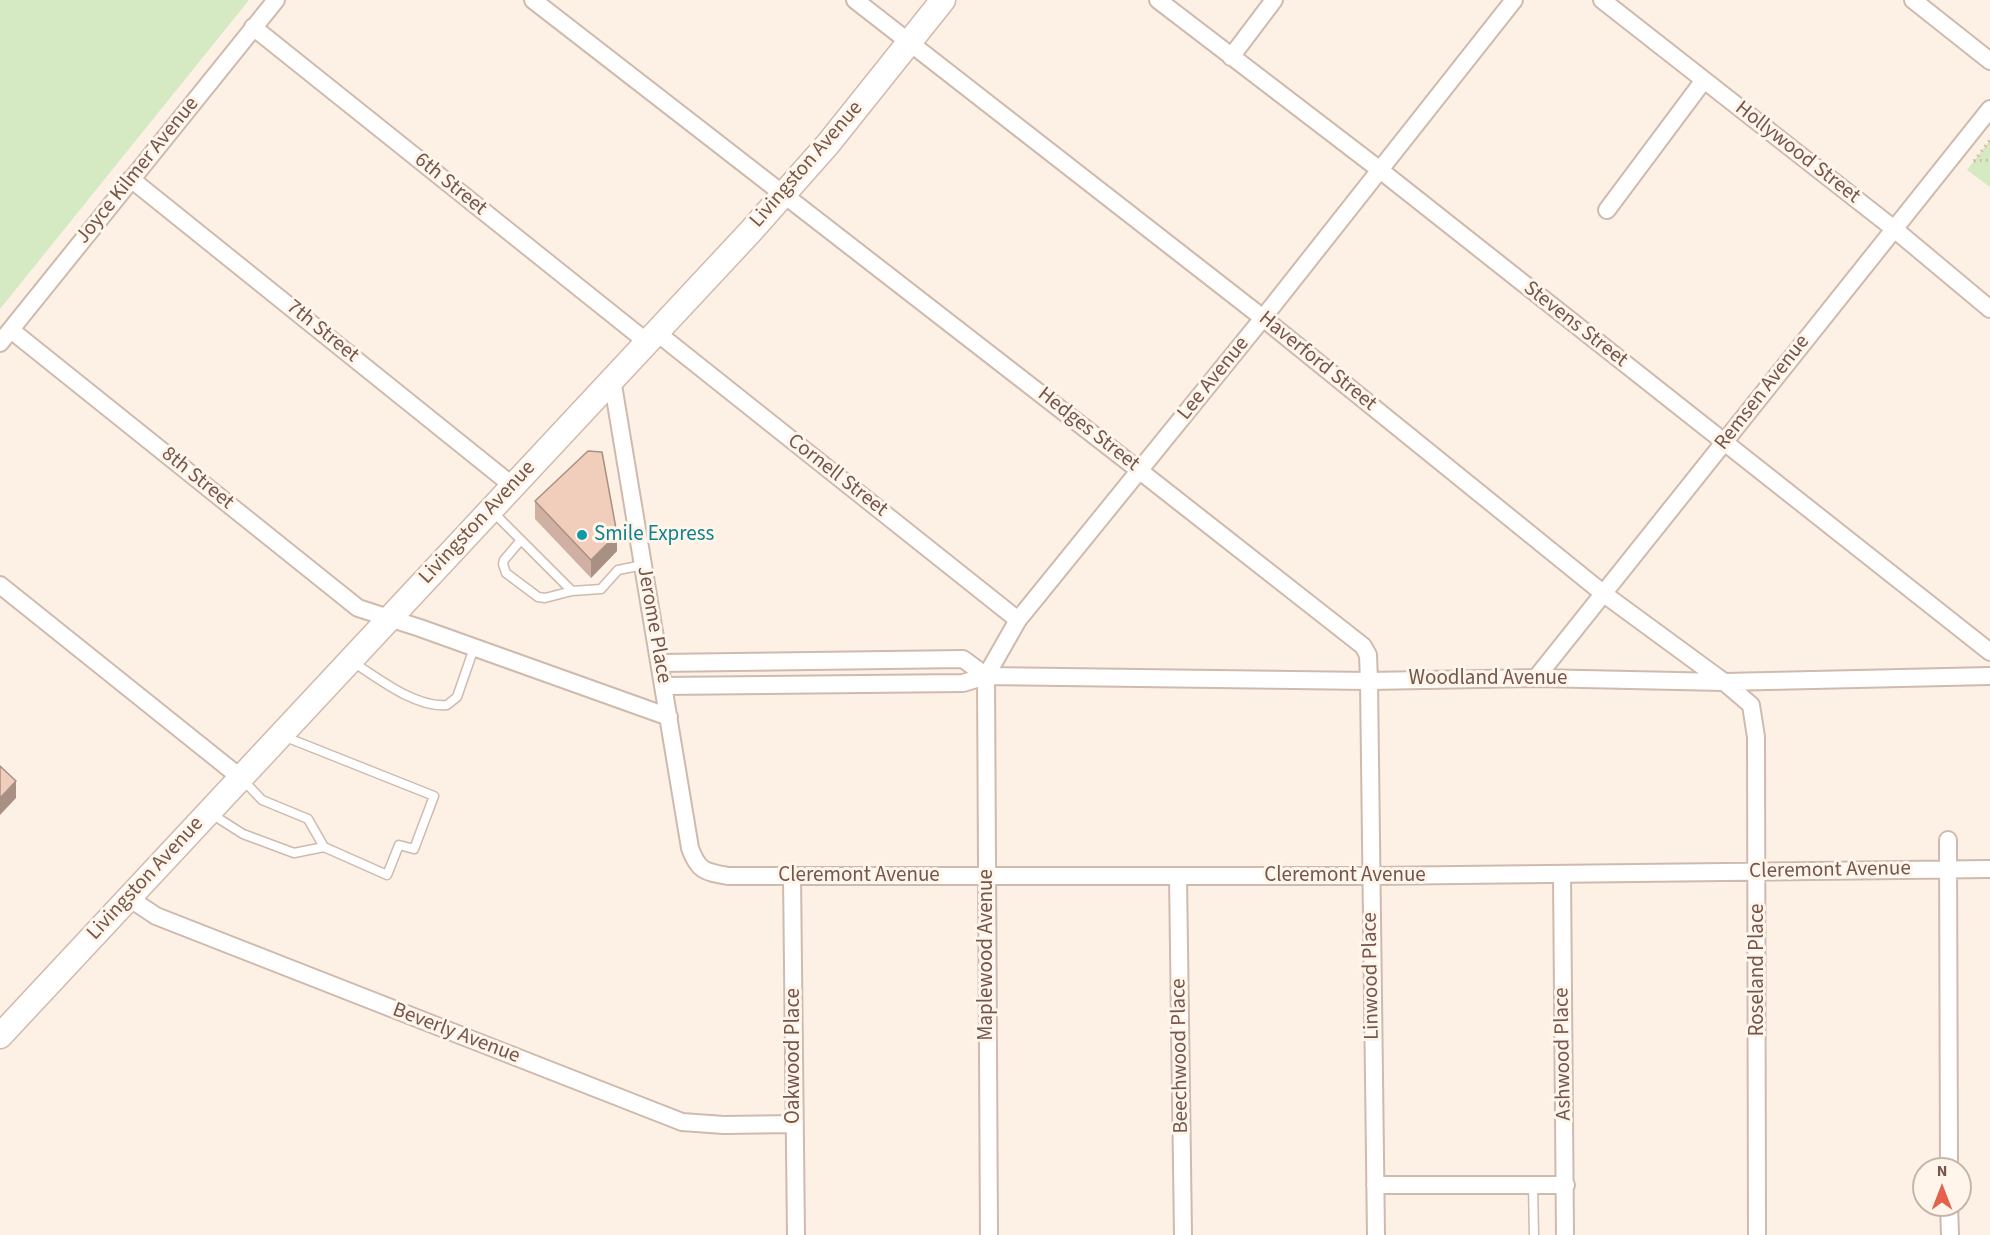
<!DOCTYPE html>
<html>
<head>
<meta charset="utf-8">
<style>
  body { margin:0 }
  #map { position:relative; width:1990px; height:1235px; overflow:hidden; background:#fcf1e4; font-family:"Source Sans 3",sans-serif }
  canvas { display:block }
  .north { position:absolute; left:1912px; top:1157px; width:60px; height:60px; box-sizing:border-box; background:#fff5ea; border:2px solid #c7b5aa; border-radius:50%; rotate:0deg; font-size:16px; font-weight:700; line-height:24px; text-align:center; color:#74564a }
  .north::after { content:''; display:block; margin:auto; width:21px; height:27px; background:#e4614b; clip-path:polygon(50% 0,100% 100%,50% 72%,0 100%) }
</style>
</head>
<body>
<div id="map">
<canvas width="1990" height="1235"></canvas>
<div class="north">N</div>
</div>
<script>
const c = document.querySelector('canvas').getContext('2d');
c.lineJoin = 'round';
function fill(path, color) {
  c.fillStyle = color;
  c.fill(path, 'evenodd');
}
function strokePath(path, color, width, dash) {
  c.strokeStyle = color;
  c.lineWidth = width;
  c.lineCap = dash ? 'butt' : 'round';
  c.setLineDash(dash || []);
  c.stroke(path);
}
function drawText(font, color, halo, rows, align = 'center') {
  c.font = font + ' "Source Sans 3",sans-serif';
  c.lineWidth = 6;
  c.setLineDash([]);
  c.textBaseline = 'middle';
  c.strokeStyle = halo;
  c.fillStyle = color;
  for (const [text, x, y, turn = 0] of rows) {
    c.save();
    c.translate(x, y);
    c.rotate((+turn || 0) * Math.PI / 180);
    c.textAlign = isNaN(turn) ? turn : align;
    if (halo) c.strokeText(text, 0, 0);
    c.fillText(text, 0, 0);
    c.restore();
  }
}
fill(new Path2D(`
  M0,0H249L0,309Z
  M1990,140V187L1967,170Z`), '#d5e9c3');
const service = new Path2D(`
  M493,512L572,591L601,589L618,570L643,565
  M521,540L504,560L503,564L506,573L538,597L545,598L572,591
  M353,662C379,679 416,708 447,705L457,697L474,648
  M283,736L434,796L414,849L399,845L387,875L324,847
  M210,813L243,834L294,853L324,847L308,819L262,800L243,780
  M1533,1185L1534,1235`);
const minor = new Path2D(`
  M533,0L1140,471L1363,646L1368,655L1369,681L1376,1235
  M855,0L1263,318L1604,594L1724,682L1751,705L1756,737L1757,1235
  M1158,0L1380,170L1990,652
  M1602,0L1893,228L1990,309
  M1913,0L1990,61
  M253,27L647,342
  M1231,57L1274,0
  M131,179L513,486
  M1607,210L1704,80
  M11,330L358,608L420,628L669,717
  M656,332L1018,620
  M0,343L276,0
  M612,379L690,848C698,871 705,872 728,876H1370L1990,869
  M0,585L241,778
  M660,663L963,659L986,676
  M1536,678L1990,109
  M664,686L963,683L986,676L1369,681L1536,678L1724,682L1990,676
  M1948,840L1949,1169
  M1562,874L1565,1235
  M792,876L796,1235
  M1178,876L1183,1235
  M129,898L156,916L682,1122L724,1125L794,1124
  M1375,1185H1566
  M1949,1205L1950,1235
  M989,1235L986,676L1018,620L1263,318L1514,0`);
const secondary = new Path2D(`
  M0,1036L751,231L828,144L943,0`);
strokePath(service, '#cfbaae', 11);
strokePath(minor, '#cfbaae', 20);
strokePath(secondary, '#d2b9ab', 27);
strokePath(new Path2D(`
  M1974,161L1990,140
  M1974,161L1990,160`), '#d6b09f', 3, [1.5, 4.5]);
strokePath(service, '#fff', 8);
strokePath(minor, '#fff', 16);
strokePath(secondary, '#fff', 24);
fill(new Path2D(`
  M535,501L617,551L591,578L535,519Z`), '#cfb0a2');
fill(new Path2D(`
  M617,534V551L591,578V560Z
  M16,781V798L0,815V798Z`), '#a99084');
const building = new Path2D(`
  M588,451L602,452L617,534L591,560L535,501Z
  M0,766L16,781L0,798Z`);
fill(building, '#f1cdbc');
strokePath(building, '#a99084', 1.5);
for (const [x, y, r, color] of [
  [582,535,6,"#0f9aa8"]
]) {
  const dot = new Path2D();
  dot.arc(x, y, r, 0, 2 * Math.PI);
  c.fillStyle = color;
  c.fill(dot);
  strokePath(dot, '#fff5ea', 2);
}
drawText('21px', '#74564a', '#fff5ea', [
  ["Hollywood Street",1797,153,38],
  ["Livingston Avenue",807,165,-49],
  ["Joyce Kilmer Avenue",138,171,-51],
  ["6th Street",450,185,39],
  ["Stevens Street",1575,325,38],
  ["7th Street",322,332,39],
  ["Haverford Street",1317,362,39],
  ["Lee Avenue",1214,379,-51],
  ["Remsen Avenue",1763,393,-52],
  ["Hedges Street",1088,430,38],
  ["Cornell Street",837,476,38],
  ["8th Street",197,479,39],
  ["Livingston Avenue",478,523,-47],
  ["Jerome Place",653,625,80],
  ["Woodland Avenue",1488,679],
  ["Cleremont Avenue",1830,871,-1],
  ["Cleremont Avenue",859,876],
  ["Cleremont Avenue",1345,876],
  ["Livingston Avenue",146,879,-47],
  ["Maplewood Avenue",987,955,-90],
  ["Roseland Place",1758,970,-90],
  ["Linwood Place",1372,976,-91],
  ["Beverly Avenue",456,1034,21],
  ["Ashwood Place",1564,1054,-91],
  ["Oakwood Place",794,1056,-90],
  ["Beechwood Place",1181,1056,-91]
]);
drawText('21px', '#0d838f', '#fff5ea', [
  ["Smile Express",594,535]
], 'left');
</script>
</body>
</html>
